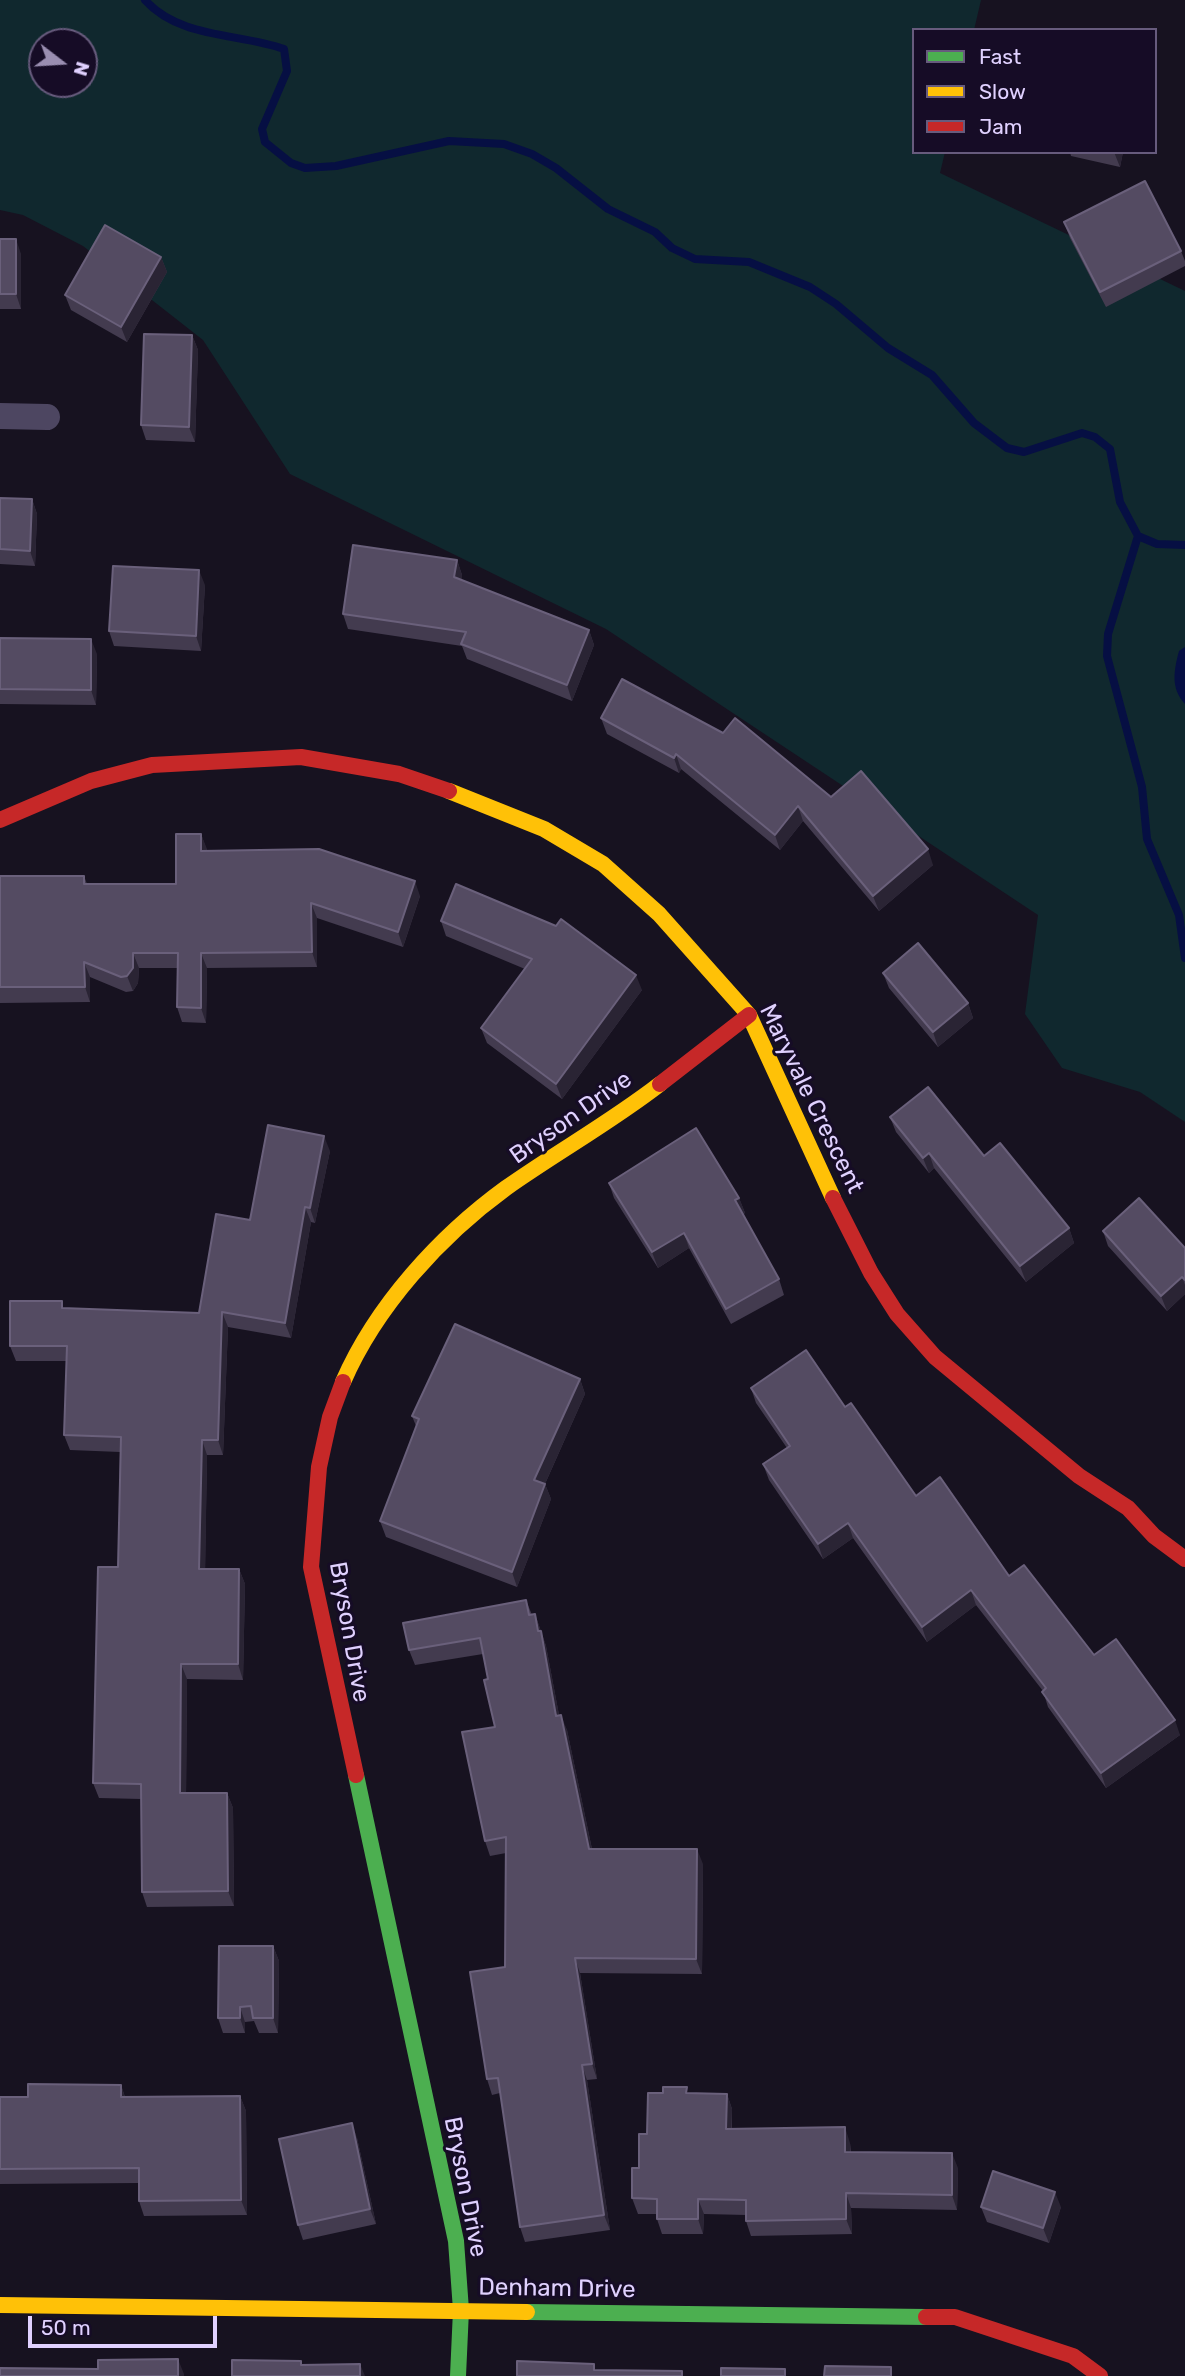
<!DOCTYPE html>
<html>
<head>
<meta charset="utf-8">
<style>
  body { margin:0 }
  #map { position:relative; width:1185px; height:2376px; overflow:hidden; background:#171220; font-family:Rubik,sans-serif }
  canvas { display:block }
  .legend { position:absolute; left:912px; top:28px; width:245px; height:126px; box-sizing:border-box; background:#160c26; border:2px solid #675b7d; margin:0; padding:9px 12px; list-style:none; font-size:21px; color:#e0d1ff }
  .legend li { display:flex; align-items:center; gap:14px; height:35px }
  .legend b { width:35px; border:2px solid #675b7d }
  .north { position:absolute; left:28px; top:28px; width:70px; height:70px; box-sizing:border-box; background:#160c26; border:2px solid #675b7d; border-radius:50%; rotate:107deg; font-size:19px; font-weight:700; line-height:28px; text-align:center; color:#e0d1ff }
  .north::after { content:''; display:block; margin:auto; width:24px; height:32px; background:#9a8eb1; clip-path:polygon(50% 0,100% 100%,50% 72%,0 100%) }
  .scale { position:absolute; left:28px; top:2316px; width:189px; height:32px; box-sizing:border-box; border:4px solid #e0d1ff; border-top:0; padding-left:9px; font-size:21px; line-height:24px; white-space:nowrap; color:#e0d1ff; -webkit-text-stroke:5px #160c26; paint-order:stroke }
</style>
</head>
<body>
<div id="map">
<canvas width="1185" height="2376"></canvas>
<ul class="legend">
<li><b style="height:9px;background:#4caf50"></b>Fast</li>
<li><b style="height:9px;background:#ffc107"></b>Slow</li>
<li><b style="height:9px;background:#c62828"></b>Jam</li>
</ul>
<div class="north">N</div>
<div class="scale">50 m</div>
</div>
<script>
const c = document.querySelector('canvas').getContext('2d');
c.lineJoin = 'round';
function fill(path, color) {
  c.fillStyle = color;
  c.fill(path, 'evenodd');
}
function strokePath(path, color, width, dash) {
  c.strokeStyle = color;
  c.lineWidth = width;
  c.lineCap = dash ? 'butt' : 'round';
  c.setLineDash(dash || []);
  c.stroke(path);
}
function drawText(font, color, halo, rows, align = 'center') {
  c.font = font + ' Rubik,sans-serif';
  c.lineWidth = 6;
  c.setLineDash([]);
  c.textBaseline = 'middle';
  c.strokeStyle = halo;
  c.fillStyle = color;
  for (const [text, x, y, turn = 0] of rows) {
    c.save();
    c.translate(x, y);
    c.rotate((+turn || 0) * Math.PI / 180);
    c.textAlign = isNaN(turn) ? turn : align;
    if (halo) c.strokeText(text, 0, 0);
    c.fillText(text, 0, 0);
    c.restore();
  }
}
fill(new Path2D(`
  M0,0H981L974,30H914V152H945L940,173L1185,291V1122L1140,1092L1062,1068L1025,1014L1038,915L606,629L290,474L203,340L83,246L23,215L0,210ZM42,42H84V84H42Z`), '#10282e');
fill(new Path2D(`
  M1185,647V704C1170,688 1174,670 1179,651Z`), '#060f43');
strokePath(new Path2D(`
  M145,0C180,39 240,33 284,49L287,71L262,129L265,142L291,163L305,168L336,166L449,141L504,144L532,154L556,168L608,209L655,232L672,248L695,259L749,262L810,287L836,304L888,348L932,375L974,423L1007,448L1024,452L1082,433L1095,437L1110,449L1120,502L1138,536L1108,634L1107,656L1142,787L1147,839L1179,915L1185,958
  M1138,536L1157,544L1185,545`), '#060f43', 8);
strokePath(new Path2D(`
  M0,416L47,417`), '#4d4661', 26);
strokePath(new Path2D(`
  M356,1775L456,2241L461,2310L458,2376
  M527,2312L926,2317`), '#4caf50', 16);
strokePath(new Path2D(`
  M449,791L544,829L603,864L659,914L749,1015L833,1198
  M343,1382C376,1306 440,1236 506,1188C557,1152 611,1122 660,1084
  M0,2305L527,2312`), '#ffc107', 16);
strokePath(new Path2D(`
  M0,820L91,781L152,765L301,757L399,774L449,791
  M660,1084L749,1015
  M833,1198L871,1273L897,1314L935,1357L1079,1476L1128,1508L1154,1536L1185,1559
  M343,1382L330,1417L319,1467L311,1567L356,1775
  M926,2317H955L1073,2356L1100,2376`), '#c62828', 16);
fill(new Path2D(`
  M1070,152H1123L1120,167L1071,156Z
  M1064,222L1181,251L1185,261V266L1106,307L1070,238Z
  M0,239L21,254V309H0Z
  M161,257L167,272L127,342L71,310L65,295Z
  M192,335L198,350L195,442L146,440L141,425Z
  M0,498L32,499L37,514L35,566L0,564Z
  M457,560L462,575L461,580L589,630L594,645L572,701L467,659L462,646L348,629L343,614Z
  M205,585L201,651L114,646L109,631Z
  M0,638L97,654L96,705L0,704Z
  M601,718L831,797L933,865L879,911L803,821L780,850L681,769L679,773L607,734Z
  M201,834L207,851L420,896L403,947L317,918V967L207,968L206,1023L182,1022L177,1007L178,968H139L138,983L133,991L126,992L90,977V1002L0,1003V876H84L87,884H176Z
  M441,921L642,990L562,1099L487,1043L481,1028L525,969L446,936Z
  M883,973L968,1003L973,1018L938,1047L889,988Z
  M890,1117L984,1156L1069,1228L1074,1243L1026,1282L934,1168L929,1173L896,1132Z
  M330,1151L315,1223L311,1222L291,1338L228,1327L223,1455H207L205,1569H239L245,1584L243,1680L187,1679L186,1793H227L233,1808L234,1906L147,1907L142,1892L141,1799L99,1798L93,1783L118,1567L120,1452L70,1450L64,1435L67,1361H16L10,1346L65,1308L199,1313L250,1220Z
  M609,1183L739,1198L745,1213L743,1214L779,1279L784,1295L731,1324L689,1248L658,1268L614,1198Z
  M1103,1231L1185,1248V1294L1167,1311L1108,1246Z
  M580,1379L585,1394L545,1484L551,1499L517,1587L386,1537L380,1521L416,1426L412,1416Z
  M751,1388L845,1407L916,1496L1009,1576L1180,1735L1106,1788L1048,1707L1043,1691L976,1605L927,1642L853,1538L823,1559L769,1480L763,1464L787,1448L756,1403Z
  M526,1600L532,1615L535,1614L546,1646L559,1715L567,1730L592,1849L703,1864L702,1974L580,1973L597,2079L587,2080L610,2230L525,2242L520,2227L500,2093L492,2095L487,2079L505,1967L506,1853L490,1856L485,1841L495,1727L488,1679L483,1654L415,1665L409,1650Z
  M273,1946L279,1961L278,2033H259L254,2021L245,2022V2033H223L218,2018Z
  M121,2085L125,2097L240,2096L246,2111L247,2215L144,2216L139,2201V2183L0,2184V2097H28Z
  M689,2093L727,2094L732,2109V2129L850,2143L851,2152L958,2168L957,2210L851,2208L852,2234L751,2236L746,2221V2215L704,2214L703,2234H662L657,2219V2214H638L632,2198L647,2134Z
  M357,2138L376,2224L303,2240L298,2225Z
  M981,2207H1061L1049,2243L987,2222Z`), '#433b4f');
fill(new Path2D(`
  M1114,152H1123L1120,167Z
  M16,239L21,254V309L16,294Z
  M161,257L167,272L127,342L121,327Z
  M192,335L198,350L195,442L189,427Z
  M32,499L37,514L35,566L30,551Z
  M457,560L462,575L460,592L454,577Z
  M199,570L205,585L201,651L196,636Z
  M589,630L594,645L572,701L567,685Z
  M91,639L97,654L96,705L91,690Z
  M676,754L681,769L679,773L674,758Z
  M798,806L803,821L780,850L775,835Z
  M201,834L207,849V866L201,851Z
  M928,849L933,865L879,911L873,896Z
  M415,881L420,896L403,947L398,932Z
  M311,903L317,918V967L312,952Z
  M133,953L139,968L138,983L133,991L127,976Z
  M201,953L207,968L206,1023L201,1008Z
  M84,962L90,977V1002L85,987Z
  M636,975L642,990L562,1099L556,1084Z
  M968,1003L973,1018L938,1047L933,1032Z
  M324,1136L330,1151L315,1223L310,1208Z
  M929,1153L934,1168L929,1173L923,1158Z
  M739,1198L745,1213L741,1216L735,1200Z
  M305,1207L311,1222L291,1338L285,1323Z
  M1069,1228L1074,1243L1026,1282L1020,1266Z
  M684,1233L689,1248L658,1268L652,1252Z
  M1182,1277L1185,1285V1294L1167,1311L1161,1296Z
  M222,1312L228,1327L223,1455L218,1440Z
  M580,1379L585,1394L540,1495L534,1480Z
  M202,1440L207,1455L205,1584L199,1569Z
  M545,1484L551,1499L517,1587L512,1572Z
  M848,1523L853,1538L823,1559L818,1544Z
  M239,1569L245,1584L243,1680L238,1664Z
  M971,1590L976,1605L927,1642L922,1627Z
  M535,1614L540,1629L542,1639L541,1631L546,1646L562,1731L556,1716Z
  M181,1664L187,1679L186,1809L180,1793Z
  M561,1715L567,1730L595,1864L589,1849Z
  M1175,1720L1180,1735L1106,1788L1101,1773Z
  M227,1793L233,1808L234,1906L228,1891Z
  M697,1849L703,1864L702,1974L696,1959Z
  M273,1946L279,1961L278,2033L273,2018Z
  M575,1958L580,1973L597,2079L592,2064Z
  M240,2007L245,2022V2033L240,2018Z
  M582,2065L587,2080L610,2230L604,2215Z
  M121,2085L126,2100L121,2097Z
  M727,2094L732,2109L731,2144L726,2129Z
  M240,2096L246,2111L247,2215L241,2200Z
  M352,2123L357,2138L376,2224L370,2209Z
  M845,2127L850,2143L851,2167L845,2152Z
  M952,2153L958,2168L957,2210L952,2195Z
  M1055,2192L1061,2207L1049,2243L1043,2228Z
  M846,2193L851,2208L852,2234L846,2219Z
  M698,2199L704,2214L703,2234L698,2219Z
  M178,2359L184,2374V2376H178Z
  M360,2364L365,2376H360Z`), '#2a2434');
const building = new Path2D(`
  M1145,181L1181,251L1100,292L1064,222Z
  M105,225L161,257L121,327L65,295Z
  M0,239H16V294H0Z
  M144,334L192,335L189,427L141,425Z
  M0,498L32,499L30,551L0,549Z
  M353,545L457,560L454,577L589,630L567,685L461,644L466,632L343,614Z
  M113,566L199,570L196,636L109,631Z
  M0,638L91,639V690L0,689Z
  M622,679L723,733L735,718L831,797L861,771L928,849L873,896L798,806L775,835L676,754L674,758L601,718Z
  M176,834H201V851L319,849L415,881L398,932L311,903L312,952L201,953V1008L177,1007L178,953H133V968L127,976L121,977L84,962L85,987H0V876H84V884H176Z
  M456,884L556,926L561,919L636,975L556,1084L481,1028L532,959L441,921Z
  M918,943L968,1003L933,1032L883,973Z
  M928,1087L984,1156L1000,1143L1069,1228L1020,1266L929,1153L923,1158L890,1117Z
  M268,1125L324,1136L310,1208L305,1207L285,1323L222,1312L218,1440H202L199,1569H239L238,1664H181L180,1793H227L228,1891L142,1892L141,1784L93,1783L98,1567H118L121,1437L64,1435L67,1346H10V1301H62V1308L199,1313L216,1214L250,1220Z
  M696,1128L739,1198L735,1200L779,1279L726,1309L684,1233L652,1252L609,1183Z
  M1139,1198L1185,1248V1280L1182,1277L1161,1296L1103,1231Z
  M455,1324L580,1379L534,1480L545,1484L512,1572L380,1521L419,1419L412,1416Z
  M806,1350L845,1407L851,1403L916,1496L940,1477L1009,1576L1024,1565L1094,1655L1116,1639L1175,1720L1101,1773L1042,1692L1046,1688L971,1590L922,1627L848,1523L818,1544L763,1464L790,1446L751,1388Z
  M526,1600L529,1615L535,1614L538,1631H541L556,1716L561,1715L589,1849H697L696,1959L575,1958L592,2064L582,2065L604,2215L520,2227L498,2078L487,2079L470,1972L505,1967L506,1837L485,1841L462,1732L495,1727L484,1680L488,1679L480,1638L409,1650L403,1623Z
  M219,1946H273V2018H253L251,2006L240,2007V2018H218Z
  M28,2084L121,2085V2097L240,2096L241,2200L139,2201V2168L0,2169V2097H28Z
  M663,2087H687L686,2093L727,2094L726,2129L845,2127V2152L952,2153V2195L846,2193V2219L746,2221V2200L698,2199V2219H657V2199L632,2198V2168H639V2134H647L648,2093H663Z
  M352,2123L370,2209L298,2225L279,2139Z
  M993,2171L1055,2192L1043,2228L981,2207Z
  M178,2359V2376H0V2368L98,2369V2360Z
  M232,2360L301,2361V2365L360,2364V2376H232Z
  M517,2361L594,2364V2370L682,2371V2376H517Z
  M825,2366L891,2367V2376H824Z
  M721,2368L785,2369V2376H721Z`);
fill(building, '#544b62');
strokePath(building, '#6a607b', 2);
drawText('24px', '#e0d1ff', '#160c26', [
  ["Maryvale Crescent",811,1099,64],
  ["Bryson Drive",571,1118,-35],
  ["Bryson Drive",349,1632,80],
  ["Bryson Drive",465,2187,79],
  ["Denham Drive",557,2289,1]
]);
</script>
</body>
</html>
